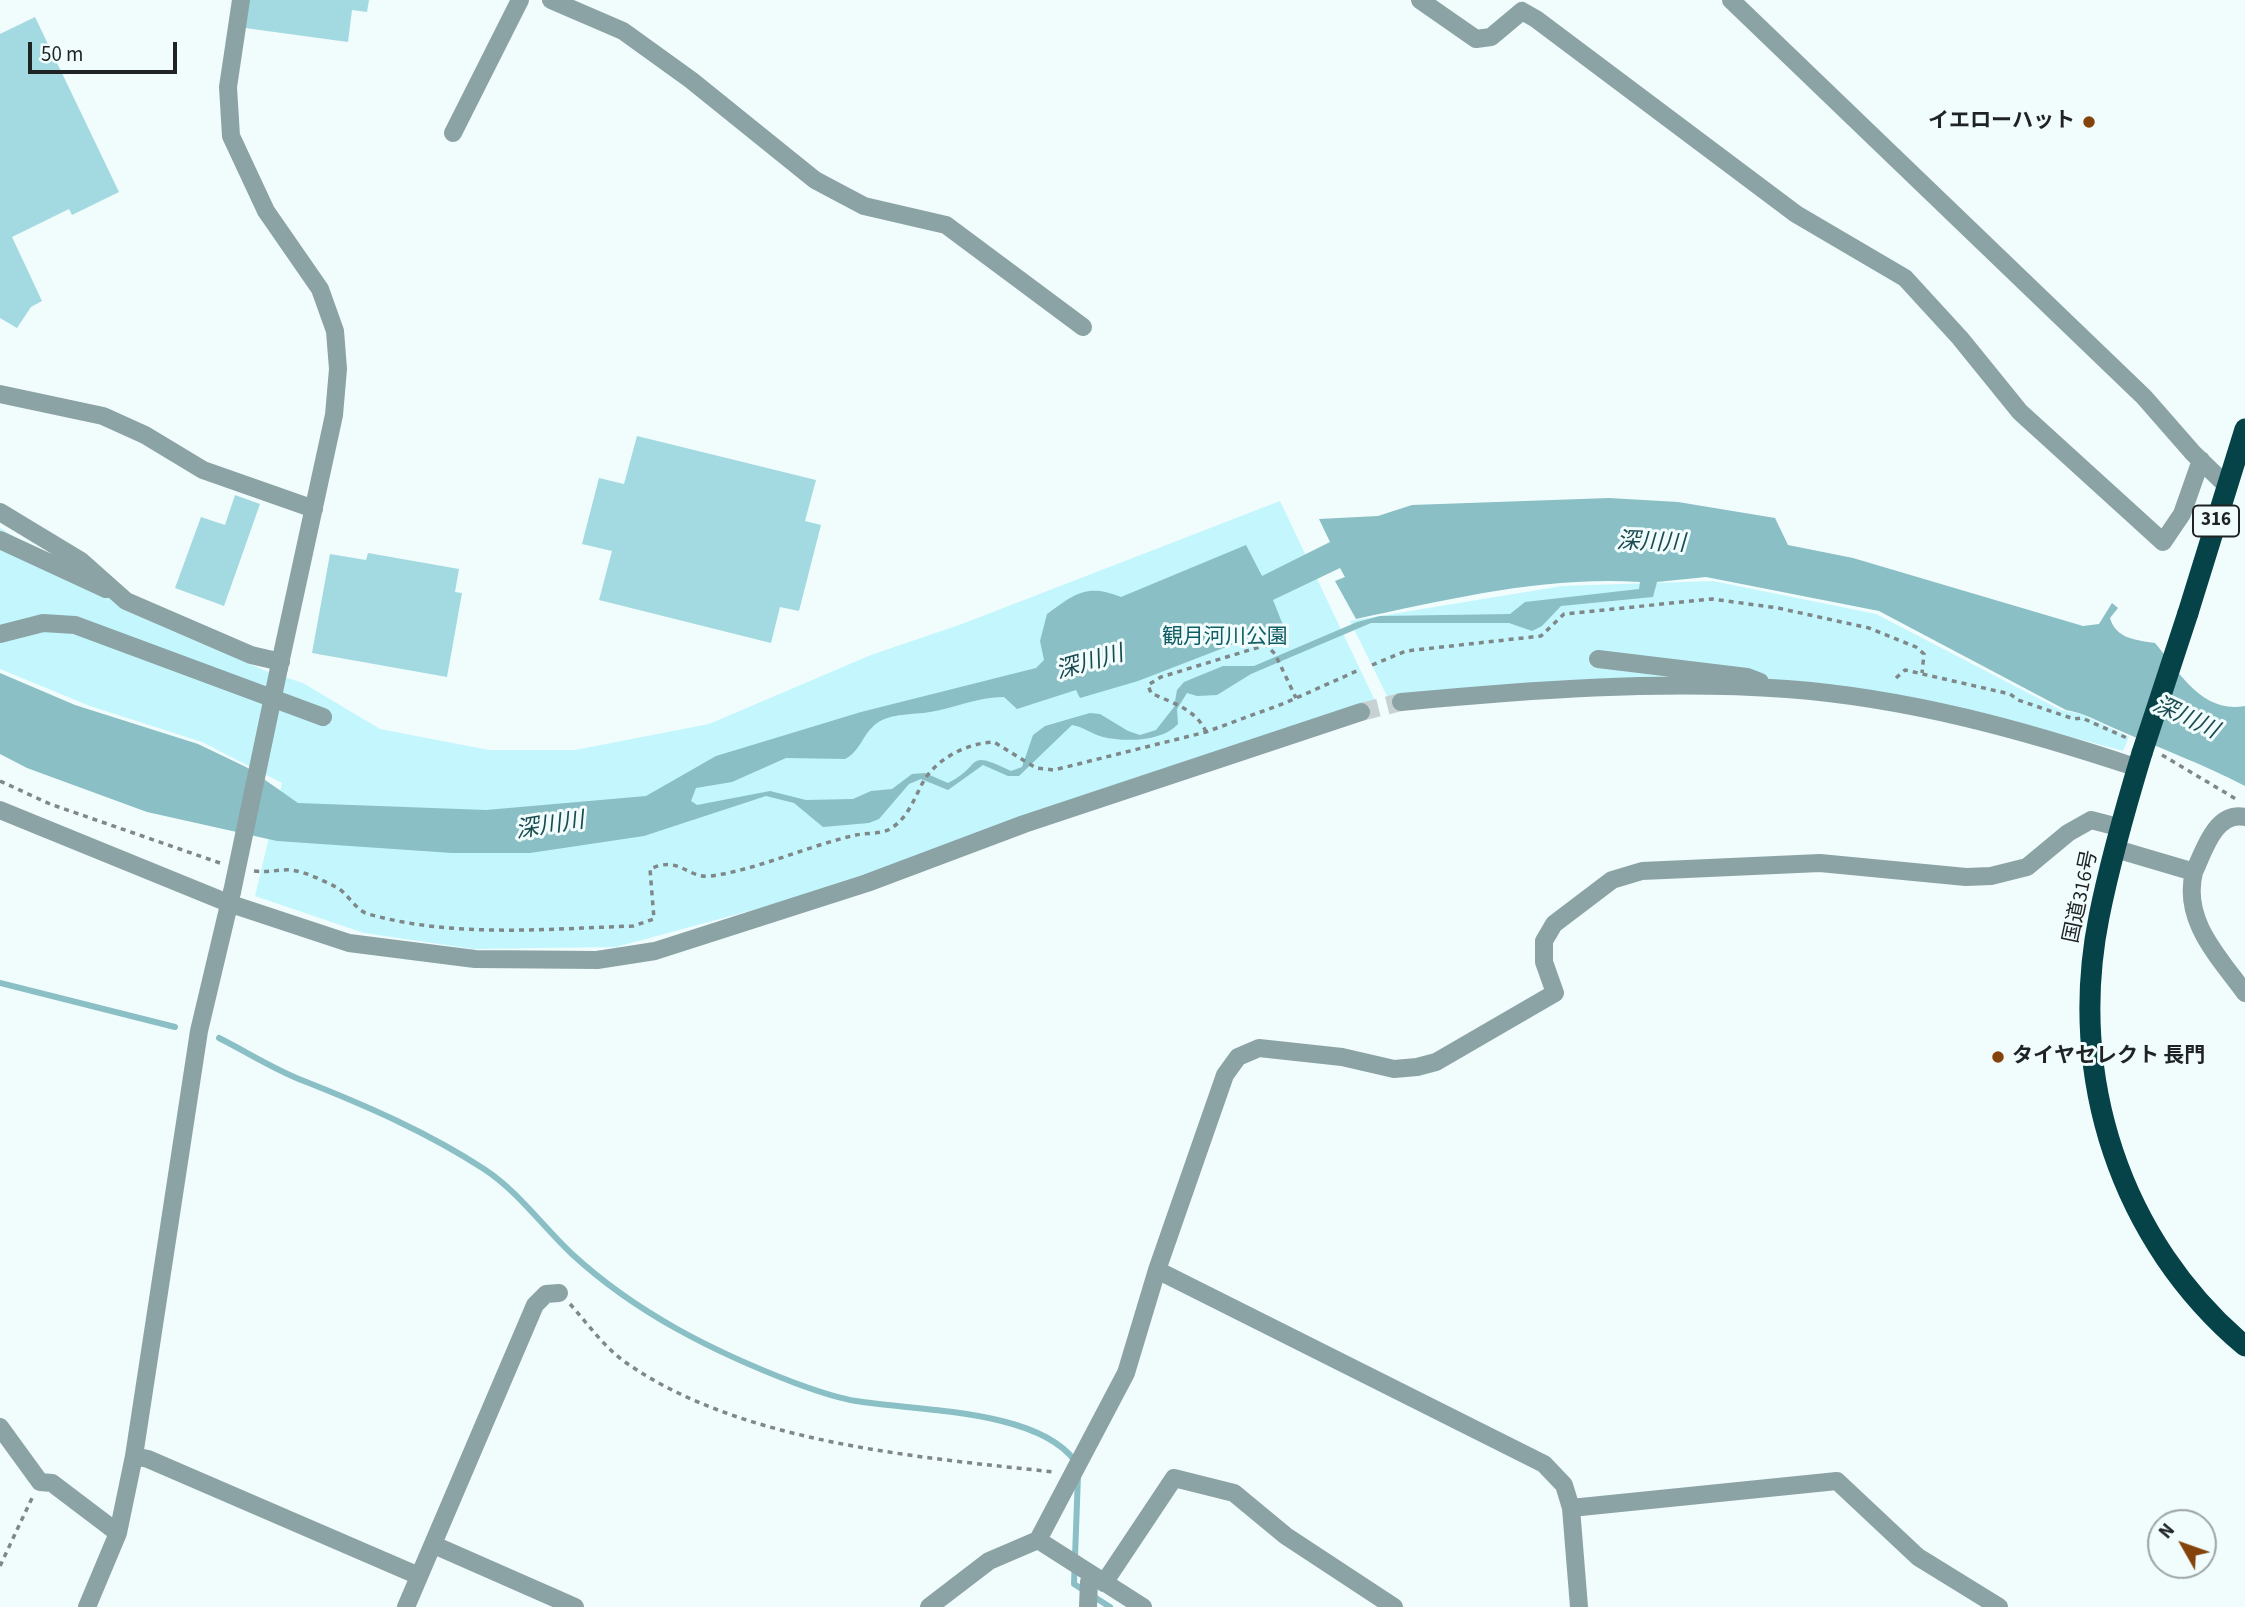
<!DOCTYPE html>
<html>
<head>
<meta charset="utf-8">
<style>
  body { margin:0 }
  #map { position:relative; width:2245px; height:1607px; overflow:hidden; background:#f1fcfd; font-family:"Source Sans 3",sans-serif }
  canvas { display:block }
  .north { position:absolute; left:2147px; top:1509px; width:70px; height:70px; box-sizing:border-box; background:#f1fcfd; border:2px solid #9da5a6; border-radius:50%; rotate:310deg; font-size:19px; font-weight:700; line-height:28px; text-align:center; color:#1f2324 }
  .north::after { content:''; display:block; margin:auto; width:24px; height:32px; background:#83430a; clip-path:polygon(50% 0,100% 100%,50% 72%,0 100%) }
  .scale { position:absolute; left:28px; top:42px; width:149px; height:32px; box-sizing:border-box; border:4px solid #1f2324; border-top:0; padding-left:9px; font-size:21px; line-height:24px; white-space:nowrap; color:#1f2324; -webkit-text-stroke:5px #f1fcfd; paint-order:stroke }
</style>
</head>
<body>
<div id="map">
<canvas width="2245" height="1607"></canvas>
<div class="north">N</div>
<div class="scale">50 m</div>
</div>
<script>
const c = document.querySelector('canvas').getContext('2d');
c.lineJoin = 'round';
function fill(path, color) {
  c.fillStyle = color;
  c.fill(path, 'evenodd');
}
function strokePath(path, color, width, dash) {
  c.strokeStyle = color;
  c.lineWidth = width;
  c.lineCap = dash ? 'butt' : 'round';
  c.setLineDash(dash || []);
  c.stroke(path);
}
function drawText(font, color, halo, rows, align = 'center') {
  c.font = font + ' "Source Sans 3","Noto Sans JP",sans-serif';
  c.lineWidth = 6;
  c.setLineDash([]);
  c.textBaseline = 'middle';
  c.strokeStyle = halo;
  c.fillStyle = color;
  for (const [text, x, y, turn = 0] of rows) {
    c.save();
    c.translate(x, y);
    c.rotate((+turn || 0) * Math.PI / 180);
    c.textAlign = isNaN(turn) ? turn : align;
    if (halo) c.strokeText(text, 0, 0);
    c.fillText(text, 0, 0);
    c.restore();
  }
}
fill(new Path2D(`
  M1280,501L1377,705L1223,752L823,891L616,947L473,949L364,933L255,896L282,783L202,742L90,706L0,669V528L108,595L129,612L266,671L303,683L380,729L489,750H575L709,724L871,655L962,624Z
  M1713,581L1876,614L2061,710L2081,714L2129,737L2123,751L1980,712L1791,684L1406,698L1390,702L1350,621L1562,586Z`), '#c3f7fd');
fill(new Path2D(`
  M1609,498L1678,502L1775,518L1788,545L1853,558L2083,626L2099,624L2112,603L2118,608L2110,618C2116,639 2136,640 2155,643C2179,672 2202,714 2245,706V786C2203,764 2159,748 2116,729C2099,722 2085,713 2066,710L1879,611L1706,577L1657,582L1653,597L1561,606L1542,626L1532,631L1509,623H1371L1251,674L1217,695L1197,696L1187,693L1177,709L1178,724C1162,742 1124,742 1103,737C1092,734 1084,727 1072,725L1019,776H1008L983,765L948,790L921,779L909,784L879,819L869,823L823,827L794,803L766,796L644,836L530,853H452L277,841L147,812L27,768L0,754V673L75,705L198,744L248,768L298,803L486,810L646,796L716,756L861,712L1036,668L1044,660L1040,641L1047,614C1075,594 1086,583 1121,597L1246,545L1262,576L1330,542L1319,519L1378,516L1412,505ZM1340,568L1345,577L1335,581L1356,619C1450,599 1544,576 1640,582L1639,589L1525,602L1510,614L1380,616L1357,622L1254,666H1223L1184,682L1177,690L1174,707L1156,730L1140,735L1128,731L1100,714L1090,713L1045,726L1033,735L1022,767L1011,771C963,748 984,766 948,783L925,773L912,774L892,789L871,791L853,799L806,800L770,791L697,805L691,801L696,788L732,782L786,758L845,759C860,752 863,733 877,723C892,713 912,715 930,712C955,708 977,697 1004,697L1017,709L1076,690L1080,698L1138,681L1283,625L1273,600Z`), '#89bfc5');
strokePath(new Path2D(`
  M0,983L175,1027
  M219,1038C247,1052 275,1070 304,1081C367,1106 427,1132 484,1169C519,1192 542,1226 572,1254C636,1313 714,1352 795,1383C814,1390 836,1398 856,1401C916,1411 1037,1409 1075,1461
  M1078,1475L1074,1584L1110,1607`), '#89bfc5', 6);
fill(new Path2D(`
  M249,0H369L367,12L352,10L348,42L245,28Z
  M35,17L119,192L72,215L69,209L12,237L42,301L31,307L17,328L0,318V34Z
  M637,436L816,480L805,521L821,525L799,611L780,607L771,643L599,600L612,551L582,544L599,478L624,484Z
  M235,495L260,504L224,606L175,588L201,517L225,525Z
  M368,553L459,569L455,592L462,593L447,677L312,653L330,554L366,560Z`), '#a3dae1');
strokePath(new Path2D(`
  M1361,712L1401,702`), '#c7d1d2', 18, [18, 9]);
strokePath(new Path2D(`
  M1372,665L1406,651L1541,636L1564,614L1712,599L1778,608L1869,628L1916,647L1924,654L1922,673
  M1896,678L1905,670L2010,694L2018,700L2074,719L2082,718L2127,738
  M1206,732C1196,709 1172,703 1151,693L1148,685L1161,677L1266,645L1275,654L1296,698
  M2162,755L2236,799
  M0,781L50,804L220,863
  M254,871C270,873 279,869 291,870C306,872 322,880 336,887C348,893 355,910 368,914C454,938 544,929 633,926L654,919L650,869C680,855 687,879 711,876C760,869 807,846 856,835C866,833 879,834 888,830C907,820 913,801 922,784C935,759 967,743 994,742L1036,768L1054,770L1206,732L1285,703L1359,670
  M570,1304C588,1324 603,1346 625,1362C740,1443 917,1457 1054,1472
  M0,1566L32,1498`), '#808788', 3.5, [5, 5]);
strokePath(new Path2D(`
  M241,0L228,87L231,136L266,211L320,289L335,331L338,369L334,415L279,668
  M551,0L623,31L691,80L815,180L864,206L946,225L1083,327
  M1420,0L1476,39L1491,37L1522,11L1536,19L1796,214L1905,278L1960,338L2020,412L2163,542L2182,514L2201,460
  M1731,0L2144,397L2193,453L2226,485
  M453,133L520,0
  M0,394L103,416L145,435L203,470L314,509
  M0,512L81,561L126,601L251,655L281,662
  M0,540L106,589
  M0,634L43,623L75,625L323,717
  M1598,659L1747,677L1760,682
  M1401,702C1529,690 1659,680 1787,689C1908,698 2024,730 2138,768
  M0,810L228,903L349,943L475,959L597,960L655,951L867,883L1024,824L1361,712
  M2116,849L2194,872C2182,920 2218,956 2245,993
  M2194,872C2204,851 2215,811 2245,817
  M1157,1270L1544,1464L1564,1485L1571,1508L1579,1607
  M0,1427L40,1482L52,1483L118,1533
  M134,1456L148,1459L419,1576
  M1571,1508L1837,1481L1918,1557L1999,1607
  M1038,1540L1143,1607
  M434,1545L575,1607
  M1104,1583L1174,1478L1234,1493L1286,1536L1394,1607
  M87,1607L118,1533L134,1456L199,1031L232,892
  M406,1607L535,1305L546,1294L559,1293
  M929,1607L989,1561L1038,1540L1126,1373L1157,1270L1225,1075L1238,1057L1259,1048L1342,1057L1394,1069L1417,1067L1436,1062L1555,993L1544,962V941L1554,924L1612,880L1642,871L1820,863L1966,877L1991,876L2027,867L2068,833L2091,820L2122,828
  M1088,1607L1089,1582L1096,1577`), '#8ca3a5', 18);
strokePath(new Path2D(`
  M2188,613L2245,429
  M2142,753C2126,806 2110,862 2099,917C2067,1076 2120,1241 2245,1346`), '#064349', 21);
strokePath(new Path2D(`
  M232,892L279,668`), '#8ca3a5', 18);
strokePath(new Path2D(`
  M2142,753L2188,613`), '#064349', 21);
for (const [x, y, r, color] of [
  [2089,122,7,"#83430a"],
  [1998,1057,7,"#83430a"]
]) {
  const dot = new Path2D();
  dot.arc(x, y, r, 0, 2 * Math.PI);
  c.fillStyle = color;
  c.fill(dot);
  strokePath(dot, '#f1fcfd', 2.5);
}
for (const [x, y, w] of [
  [2216,521,46]
]) {
  const box = new Path2D();
  box.roundRect(x - w / 2, y - 15.5, w, 31, 5);
  c.fillStyle = '#f1fcfd';
  c.fill(box);
  strokePath(box, '#1f2324', 2);
}
drawText('bold 19px', '#1f2324', null, [
  ["316",2216,521]
]);
drawText('bold 21px', '#1f2324', '#f1fcfd', [
  ["イエローハット",2075,122],
  ["タイヤセレクト 長門",2012,1057,"left"]
], 'right');
drawText('21px', '#105d64', '#f1fcfd', [
  ["観月河川公園",1225,638]
]);
drawText('21px', '#1f2324', '#f1fcfd', [
  ["国道316号",2082,897,-78]
]);
drawText('italic 23px', '#1a4b50', '#f1fcfd', [
  ["深川川",1651,544,2],
  ["深川川",1090,664,-16],
  ["深川川",2185,719,25],
  ["深川川",550,827,-9]
]);
</script>
</body>
</html>
